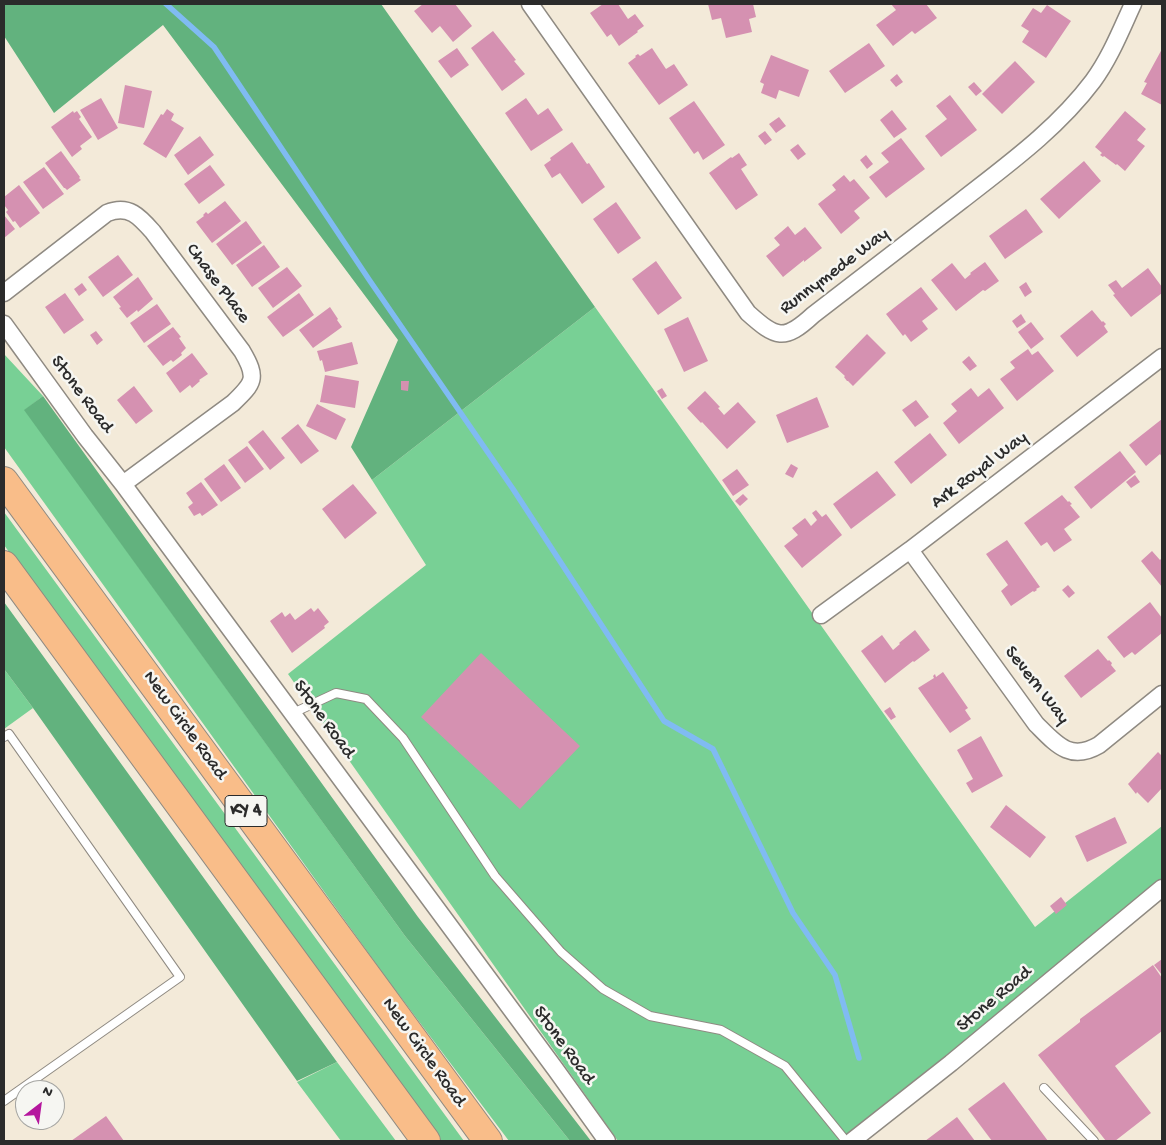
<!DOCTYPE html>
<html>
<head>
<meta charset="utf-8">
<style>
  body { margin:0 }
  #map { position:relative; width:1166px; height:1145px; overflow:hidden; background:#f3ead9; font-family:"Gochi Hand",sans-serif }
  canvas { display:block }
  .frame { position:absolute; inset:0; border:5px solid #2b2b2b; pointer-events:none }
  .north { position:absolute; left:15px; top:1080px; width:50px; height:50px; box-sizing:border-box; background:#f6f6f2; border:1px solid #a5a5a2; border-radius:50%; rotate:30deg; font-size:14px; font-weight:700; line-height:20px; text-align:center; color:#2b2b2b }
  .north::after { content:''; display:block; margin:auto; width:18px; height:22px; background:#b5179e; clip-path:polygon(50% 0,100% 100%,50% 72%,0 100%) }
</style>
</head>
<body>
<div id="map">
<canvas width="1166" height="1145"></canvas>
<div class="frame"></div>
<div class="north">N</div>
</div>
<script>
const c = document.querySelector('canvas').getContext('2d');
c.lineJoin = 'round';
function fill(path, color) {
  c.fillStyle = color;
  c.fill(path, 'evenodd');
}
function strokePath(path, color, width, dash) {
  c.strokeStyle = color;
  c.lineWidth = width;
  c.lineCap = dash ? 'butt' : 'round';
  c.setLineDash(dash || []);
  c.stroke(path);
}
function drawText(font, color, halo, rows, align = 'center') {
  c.font = font + ' "Gochi Hand",sans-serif';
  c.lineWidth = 5;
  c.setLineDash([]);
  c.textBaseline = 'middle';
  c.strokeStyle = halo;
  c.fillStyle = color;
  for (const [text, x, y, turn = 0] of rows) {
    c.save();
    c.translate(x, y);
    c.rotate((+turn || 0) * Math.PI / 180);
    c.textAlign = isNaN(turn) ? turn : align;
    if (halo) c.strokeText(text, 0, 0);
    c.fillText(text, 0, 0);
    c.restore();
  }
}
fill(new Path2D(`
  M595,307L1035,927L1162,826V891L852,1141H618L288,674L426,565L372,480Z
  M4,354L43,396L25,410L405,936L570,1141H509L387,979L4,447Z
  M4,512L464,1141H438L4,545Z
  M4,669L33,708L4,729Z
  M337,1062L396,1141H341L297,1082Z`), '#78d095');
fill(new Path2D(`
  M4,4H381L595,307L372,480L351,447L398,340L163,25L54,113L4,36Z
  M43,396L418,917L591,1141H570L405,936L24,410Z
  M4,602L337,1062L297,1081L33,708L4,669Z`), '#62b27e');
strokePath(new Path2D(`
  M166,4L214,47L370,281L513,489L664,721L713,749L793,913L835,975L859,1058`), '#80bbf2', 5.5);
fill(new Path2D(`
  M423,4H455L472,26L453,42L440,26L432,33L414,11Z
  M603,4H618L628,19L635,14L644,26L637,31L638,32L619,46L611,34L607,37L590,13Z
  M708,4H753L756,17L749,19L752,32L726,38L721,18L712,20Z
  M891,4H926L937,18L915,34L912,31L893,46L876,25L896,10Z
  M1047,5L1071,21L1046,58L1022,42L1029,31L1021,26L1033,8L1041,13Z
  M493,31L516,60L514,61L525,74L502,91L471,48Z
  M869,43L885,66L845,93L829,71Z
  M457,48L469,65L451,78L438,61Z
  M652,48L666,69L674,64L688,85L659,105L628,63L636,57L635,56L638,54L640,56Z
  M1162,49V105L1141,94L1147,83L1144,82Z
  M771,55L809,70L799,97L779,90L776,99L761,93L764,84L760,82Z
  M1015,61L1035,82L1002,114L982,94Z
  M897,74L903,82L896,87L890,80Z
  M974,82L982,91L976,96L968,87Z
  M125,85L152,91L144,128L118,123Z
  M950,95L977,130L941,157L925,136L947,119L936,106Z
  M101,98L118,128L98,140L80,110Z
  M526,98L538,115L548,108L563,130L531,151L505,113Z
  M694,101L725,145L703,160L698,151L694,154L669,118Z
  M167,109L174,114L171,120L184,128L166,158L143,144L161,114L163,115Z
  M892,110L907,129L894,138L880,120Z
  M73,111L74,113L77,111L81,117L79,119L92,137L80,146L82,149L72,157L51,127Z
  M1125,111L1146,129L1137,140L1145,146L1125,171L1117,164L1116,165L1104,156L1103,157L1100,155L1102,153L1095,147Z
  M779,117L786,126L776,133L769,124Z
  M765,131L772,140L765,145L758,136Z
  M200,136L214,155L188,175L174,155Z
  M901,138L925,169L886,198L869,177L889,162L881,153Z
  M572,142L587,164L589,163L605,187L582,204L560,173L552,178L544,165L551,160L550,158Z
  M798,144L806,154L798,160L790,150Z
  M61,151L80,177L79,178L81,180L67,190L65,188H64L45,163Z
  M739,153L747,165L741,169L758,195L736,210L709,173L731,157L732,158Z
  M866,155L873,164L867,169L860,160Z
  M1084,161L1101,181L1059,219L1040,199Z
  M210,165L225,185L199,204L184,184Z
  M44,167L64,194L43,209L23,182Z
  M844,175L850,182L854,179L870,198L854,211L860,218L841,234L818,204L836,190L832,185Z
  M19,185L40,213L20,228L15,221L13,222L6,212L8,210L4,205V197Z
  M225,201L241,221L212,243L196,222L204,216L203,215L206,212L208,214Z
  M616,202L641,238L618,254L593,219Z
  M1026,209L1043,232L1005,259L989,236Z
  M4,215L15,229L4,238Z
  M246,221L262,243L232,265L216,244Z
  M788,226L795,235L805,227L822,248L804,262V260L783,277L766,256L780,245L774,238Z
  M264,245L280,267L252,287L236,265Z
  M118,255L133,275L103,297L88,277Z
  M656,261L682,298L658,315L632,279Z
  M985,262L999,281L985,291L983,290L956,311L931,280L952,263L965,279L971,274L970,273Z
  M287,267L302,286L273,308L258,288Z
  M1148,268L1162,287V293L1131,317L1113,295L1115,294L1108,285L1116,280L1122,288Z
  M138,277L153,299L138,312L137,310L127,318L119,308L121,307L113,297Z
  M1026,282L1032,292L1025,297L1019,287Z
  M82,283L87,290L79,296L74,289Z
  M921,287L938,309L922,321L928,329L911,342L905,334L903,336L886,314Z
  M65,293L84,320L64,334L45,307Z
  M299,293L314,315L283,337L267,317Z
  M157,304L171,324L144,343L130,323Z
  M330,307L338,319L337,320L342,327L313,348L299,330Z
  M1092,310L1102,322L1103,321L1106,324L1104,326L1108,332L1077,357L1060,336Z
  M1021,314L1026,322L1017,328L1012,321Z
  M688,317L708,361L684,372L664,329Z
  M1031,322L1044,339L1031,349L1018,332Z
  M173,327L181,337L179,338L186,348L181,353L182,355L173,362L171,360L163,366L147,346Z
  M96,331L103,340L97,345L90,335Z
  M867,334L886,353L853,386L848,381H847L844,377L845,376L835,367Z
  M352,342L358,364L325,372L322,360L320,361L317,351Z
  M1028,349L1032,355L1038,351L1054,371L1017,401L1000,379L1015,368L1010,362Z
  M192,353L208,374L199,380L200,381L192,388L190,385L180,393L166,373Z
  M969,356L977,366L970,371L962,362Z
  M325,375L359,381L355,408L320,402Z
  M401,381H409L408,391L401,390Z
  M134,386L153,411L136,424L117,400Z
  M662,388L667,396L662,399L657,391Z
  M971,388L978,397L989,388L1004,408L959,444L943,423L957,411L951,404Z
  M705,391L720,407L718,408L724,415L738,402L756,422L727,449L702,422L701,423L687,408Z
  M817,397L829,427L787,443L776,415Z
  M916,400L929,417L915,427L902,410Z
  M317,404L346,419L336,440L306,426Z
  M1162,419V457L1160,454L1146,466L1129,445Z
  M298,424L319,451L301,464L281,438Z
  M263,430L285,458L270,470L248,442Z
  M930,433L947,455L911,484L894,462Z
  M247,446L264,469L245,483L228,460Z
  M1120,451L1136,472L1091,509L1074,487Z
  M224,464L241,488L221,502L204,479Z
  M791,464L798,468L793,478L785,474Z
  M737,469L749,485L733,496L722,480Z
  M877,471L896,495L851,529L833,504Z
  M1135,475L1140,482L1131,488L1126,482Z
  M201,482L218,505L202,516L200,513L194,516L188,507L193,503L186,493Z
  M353,484L377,513L345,539L322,509Z
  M743,494L748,499L740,506L735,501Z
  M1062,495L1068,502L1069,501L1072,504L1070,505L1080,517L1064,529L1072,540L1054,552L1047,542L1041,546L1024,523Z
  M816,510L822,517L826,514L842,535L802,568L784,546L798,535L792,528L805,518L811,526L817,520L812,513Z
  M1007,540L1040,587L1036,589L1037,590L1034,592L1033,591L1011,606L1001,591L1008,585L986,554Z
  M1152,551L1160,560L1162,558V587L1141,561Z
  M1068,585L1075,593L1069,598L1062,590Z
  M1150,602L1162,618V633L1135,655L1132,652L1124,658L1107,637Z
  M311,608L314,612L318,608L329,622L324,626L325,628L292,653L270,621L282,612L285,617L290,613L295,620Z
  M915,630L930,650L914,662L913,661L885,683L861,651L882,635L893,650L900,644L899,643Z
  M1098,649L1108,661L1109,660L1112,663L1111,665L1116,671L1081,698L1064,676Z
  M481,653L580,746L520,809L421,717Z
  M943,672L968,708L965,710L971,719L950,733L918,688L934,678L933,676L935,674L936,677Z
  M890,707L896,717L891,720L884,711Z
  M981,736L1003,776L972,793L966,783L973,779L957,750Z
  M1158,752L1162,756V788L1148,803L1137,792L1136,794L1128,784Z
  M1006,805L1046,837L1030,858L990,827Z
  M1115,817L1127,843L1087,862L1075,836Z
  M1061,897L1067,905L1056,914L1050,906Z
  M1162,959V975L1154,965Z
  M1153,965L1162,978V1031L1115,1066L1151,1113L1115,1141H1106L1038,1055L1080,1022V1019Z
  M1004,1082L1048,1141H992L968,1109Z
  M106,1116L124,1141H71Z
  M957,1117L975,1141H925Z`), '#d591b1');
const lane = new Path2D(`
  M293,713L336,693L366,699L403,738L495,876L561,952L603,989L650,1016L721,1030L785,1066L846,1141
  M4,737L9,734L180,977L4,1101
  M1044,1088L1094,1141`);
const street = new Path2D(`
  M530,4L748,313C776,338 784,342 813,315C862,277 911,239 961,201C1007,165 1057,129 1093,81C1110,58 1121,30 1133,4
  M4,293L107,213C129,204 140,217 153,232L242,351C258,378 254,383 233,403L123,484
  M4,324L85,436L123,484L556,1070L607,1141
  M910,550L1036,724C1056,744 1070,762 1099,745L1162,694
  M821,615L910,550L1162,357
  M852,1141L951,1063L1162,888`);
const highway = new Path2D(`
  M4,481L488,1141
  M4,565L426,1141`);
strokePath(lane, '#8f8a82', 10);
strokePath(street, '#8f8a82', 19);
strokePath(highway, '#8f8a82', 30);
strokePath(lane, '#fff', 8);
strokePath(street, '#fff', 16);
strokePath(highway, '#f9bd89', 28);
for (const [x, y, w] of [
  [246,811,42]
]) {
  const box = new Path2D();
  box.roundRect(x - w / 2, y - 15.5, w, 31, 4);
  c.fillStyle = '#f6f6f2';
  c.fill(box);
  strokePath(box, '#2b2b2b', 1);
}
drawText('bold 18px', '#2b2b2b', null, [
  ["KY 4",246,811]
]);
drawText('19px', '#2b2b2b', '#f6f6f2', [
  ["Runnymede Way",835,272,-37],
  ["Chase Place",217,284,53],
  ["Stone Road",81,395,53],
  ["Ark Royal Way",980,471,-37],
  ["Severn Way",1036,686,52],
  ["Stone Road",323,720,54],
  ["New Circle Road",184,726,54],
  ["Stone Road",995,1000,-40],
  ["Stone Road",563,1046,54],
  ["New Circle Road",423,1053,54]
]);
</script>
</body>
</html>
